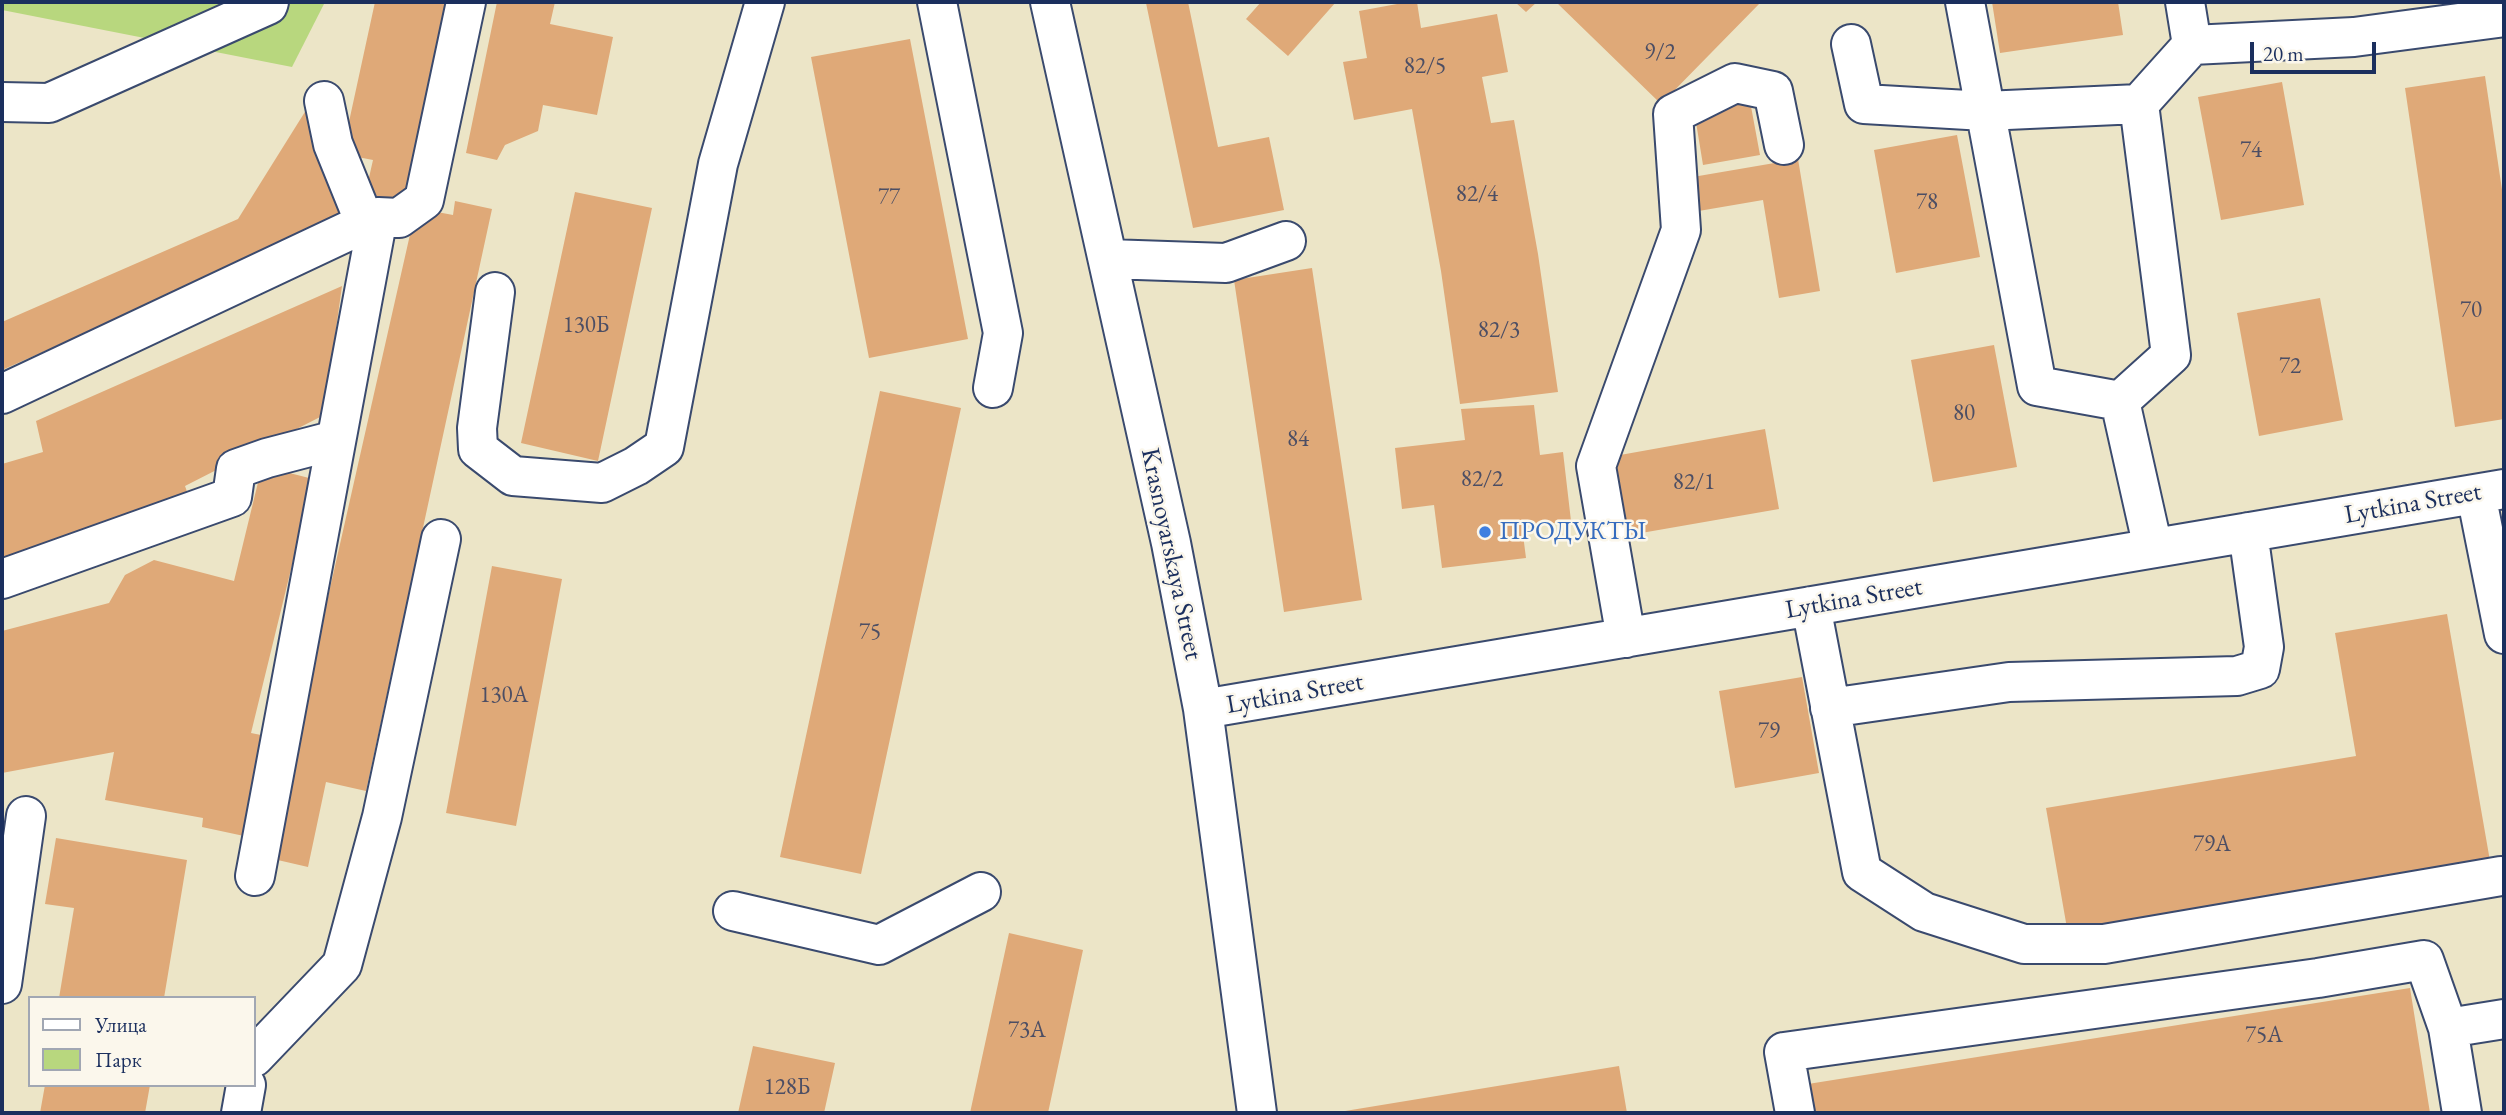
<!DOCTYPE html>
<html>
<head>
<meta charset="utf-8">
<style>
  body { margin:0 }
  #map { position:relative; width:2506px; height:1115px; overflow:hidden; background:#ece5c7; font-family:"EB Garamond",serif }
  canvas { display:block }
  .frame { position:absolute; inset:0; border:4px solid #1b2f5e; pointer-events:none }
  .legend { position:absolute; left:28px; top:996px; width:228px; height:91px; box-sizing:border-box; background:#fbf7ec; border:2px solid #a1a7b3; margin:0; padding:9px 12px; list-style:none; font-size:21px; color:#1b2f5e }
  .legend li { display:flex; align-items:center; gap:14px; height:35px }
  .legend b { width:35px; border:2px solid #a1a7b3 }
  .scale { position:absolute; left:2250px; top:42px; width:126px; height:32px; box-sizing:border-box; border:4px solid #1b2f5e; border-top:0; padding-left:9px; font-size:21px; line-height:24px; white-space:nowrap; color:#1b2f5e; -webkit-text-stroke:5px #fbf7ec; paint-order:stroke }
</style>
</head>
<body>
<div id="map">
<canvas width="2506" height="1115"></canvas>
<div class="frame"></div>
<ul class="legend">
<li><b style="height:9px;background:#fff"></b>Улица</li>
<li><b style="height:19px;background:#b8d77e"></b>Парк</li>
</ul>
<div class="scale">20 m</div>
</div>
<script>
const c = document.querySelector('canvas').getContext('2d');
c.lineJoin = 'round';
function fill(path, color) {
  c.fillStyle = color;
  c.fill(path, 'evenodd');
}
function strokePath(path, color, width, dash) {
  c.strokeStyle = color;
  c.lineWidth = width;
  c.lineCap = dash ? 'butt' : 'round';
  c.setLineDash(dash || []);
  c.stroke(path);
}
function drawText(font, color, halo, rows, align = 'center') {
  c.font = font + ' "EB Garamond",serif';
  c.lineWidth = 5;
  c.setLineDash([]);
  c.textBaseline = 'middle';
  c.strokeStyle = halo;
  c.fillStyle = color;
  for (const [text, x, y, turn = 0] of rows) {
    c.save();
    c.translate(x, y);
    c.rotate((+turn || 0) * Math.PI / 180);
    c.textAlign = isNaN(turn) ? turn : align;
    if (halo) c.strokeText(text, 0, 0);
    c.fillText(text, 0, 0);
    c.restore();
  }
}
fill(new Path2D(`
  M2,2H325L292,67L2,10Z`), '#b8d77e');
fill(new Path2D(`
  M375,2H453L412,197L363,204L373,160L342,154Z
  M497,2H555L550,24L613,37L597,115L543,105L538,131L505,145L497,160L466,153Z
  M1152,2H1188L1218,147L1269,137L1284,210L1193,228L1146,3Z
  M1261,2H1336L1288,56L1246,19Z
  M1408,2H1417L1421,28L1497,14L1508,72L1482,77L1491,123L1514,120L1538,254L1558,392L1460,404L1441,271L1412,109L1354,120L1343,62L1367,58L1359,11Z
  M1515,2H1537L1526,12Z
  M1556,2H1761L1661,104Z
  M1992,2H2118L2123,35L2000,53Z
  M910,39L968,339L869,358L811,57Z
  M2485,76L2504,203V419L2455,427L2405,88Z
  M2282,82L2304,205L2221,220L2198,97Z
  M313,99L341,220L2,370V322L238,219Z
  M1750,101L1760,155L1703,165L1694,110Z
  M1957,135L1980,257L1896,273L1874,150Z
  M1798,159L1820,291L1779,298L1763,200L1687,213L1681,179Z
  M575,192L652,208L598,461L521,443Z
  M455,201L492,209L366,791L326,782L308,867L269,858L416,208L453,215Z
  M1312,268L1362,600L1284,612L1234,280Z
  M342,286L324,415L185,486L191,503L2,561V464L43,452L36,421Z
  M2320,298L2343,420L2259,436L2237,313Z
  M1994,345L2017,467L1933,482L1911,360Z
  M880,391L961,408L861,874L780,857Z
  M1534,405L1540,455L1563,452L1571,521L1522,527L1526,558L1442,568L1434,505L1402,509L1395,448L1465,440L1461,409Z
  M1765,429L1779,509L1624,536L1609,457Z
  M262,466L313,479L251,733L266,736L244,836L202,827L203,818L105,800L114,752L2,773V631L109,603L125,575L154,560L234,581Z
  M492,566L562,579L516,826L446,813Z
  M2447,614L2490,861L2068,934L2046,808L2356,756L2335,633Z
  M1802,677L1819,773L1735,788L1719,691Z
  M56,838L187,860L164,998H59L74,908L45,904Z
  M1009,933L1083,950L1048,1113H970Z
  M2410,988L2430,1113H1813L1808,1084Z
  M753,1046L835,1063L824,1113H738Z
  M1619,1066L1627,1113H1339V1112Z
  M45,1085H150L145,1113H40Z`), '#dfa978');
const minor = new Path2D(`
  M937,2L1003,333L993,388
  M1050,2L1171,543L1203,709L1257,1113
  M1965,2L2037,386L2120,401L2153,548
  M2185,2L2192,45L2354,37L2504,17
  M1851,44L1864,104L1985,111L2139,104
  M324,101L333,144L365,223
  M2,102L49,103L268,5L269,2
  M378,217L399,218L424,200L466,2
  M1108,259L1226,263L1286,241
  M495,292L477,428L478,449L513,476L602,483L636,466L664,447L718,164L765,2
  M2,394L378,217L255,876
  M2120,401L2171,355L2139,104L2192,45
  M2476,494L2504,634
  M2,579L232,497L236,469L267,458L336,440
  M1811,606L1862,872L1924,912L2024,944H2104L2501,876
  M1626,638L1596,466L1681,230L1673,114L1735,83L1773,91L1784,145
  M1830,708L2009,682L2237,676L2260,669L2264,647L2248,532
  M1203,709L2504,489
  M733,911L879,945L981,892
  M2,984L26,816
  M2448,1028L2504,1019
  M254,1057L342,965L382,817L441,539
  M241,1113L246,1085
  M1795,1113L1784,1052L2318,978L2424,960L2448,1028L2462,1113`);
strokePath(minor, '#3a4a6e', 42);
strokePath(minor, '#fff', 38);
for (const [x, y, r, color] of [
  [1485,532,7,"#3f7fe0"]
]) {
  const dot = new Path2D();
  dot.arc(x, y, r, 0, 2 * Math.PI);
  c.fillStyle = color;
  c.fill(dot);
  strokePath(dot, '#fbf7ec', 2.5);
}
drawText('23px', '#4c4e64', null, [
  ["9/2",1660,53],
  ["82/5",1425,67],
  ["74",2251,151],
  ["82/4",1477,195],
  ["77",889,198],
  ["78",1927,203],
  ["70",2471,311],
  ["130Б",586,326],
  ["82/3",1499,331],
  ["72",2290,367],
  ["80",1964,414],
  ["84",1298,440],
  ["82/2",1482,480],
  ["82/1",1694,483],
  ["75",870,633],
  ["130А",504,696],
  ["79",1769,732],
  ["79А",2212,845],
  ["73А",1027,1031],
  ["75А",2264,1036],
  ["128Б",787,1088]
]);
drawText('26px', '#1b2f5e', '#fbf7ec', [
  ["Lytkina Street",2413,504,-10],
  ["Krasnoyarskaya Street",1171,554,78],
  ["Lytkina Street",1854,599,-10],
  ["Lytkina Street",1295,694,-10]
]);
drawText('26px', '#366cbe', '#fbf7ec', [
  ["ПРОДУКТЫ",1499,532]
], 'left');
</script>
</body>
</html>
